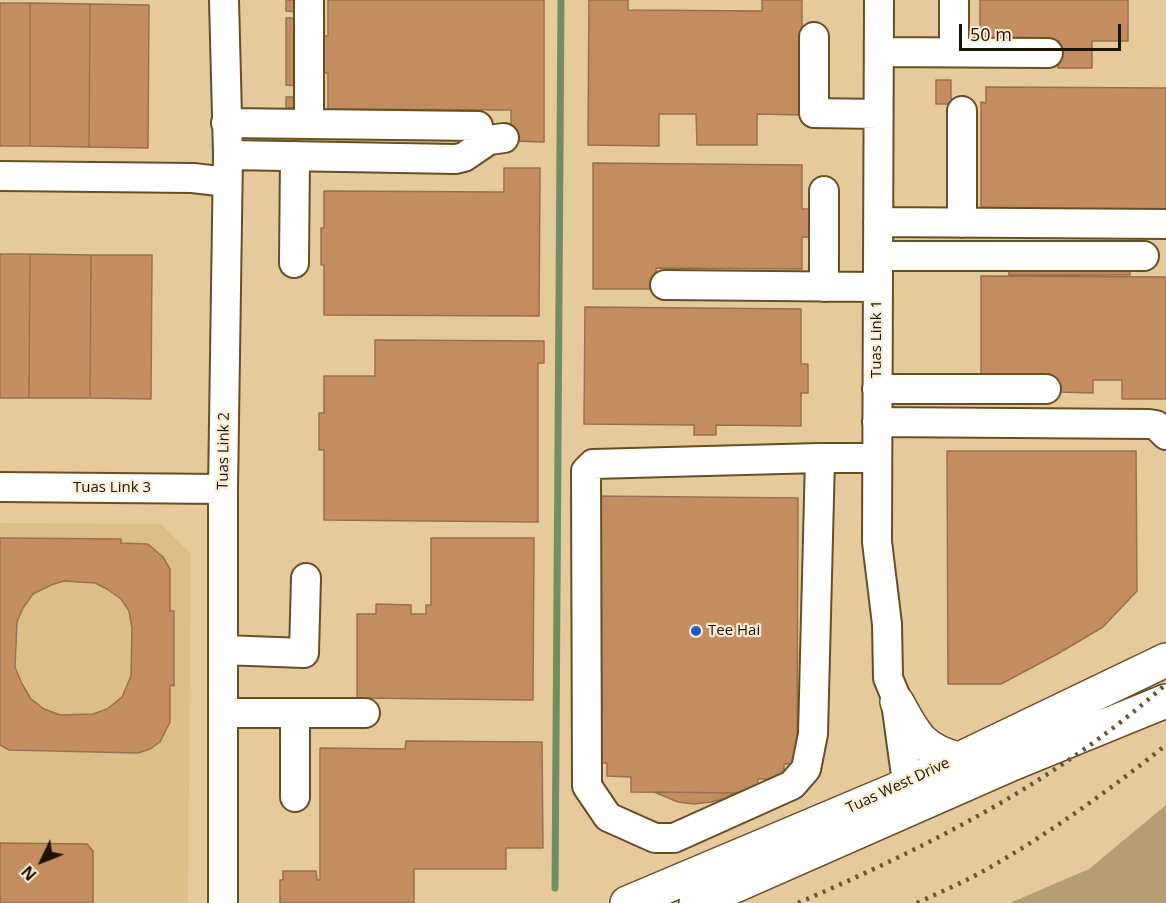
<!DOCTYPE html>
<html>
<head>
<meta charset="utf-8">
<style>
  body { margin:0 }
  #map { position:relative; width:1166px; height:903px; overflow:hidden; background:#e6ca9c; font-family:"Open Sans",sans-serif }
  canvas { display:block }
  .north { position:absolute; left:12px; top:831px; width:60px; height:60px; -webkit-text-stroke:4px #fcedd6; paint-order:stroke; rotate:227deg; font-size:16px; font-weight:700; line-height:24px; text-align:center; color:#1d1303 }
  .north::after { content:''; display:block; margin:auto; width:21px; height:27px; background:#1d1303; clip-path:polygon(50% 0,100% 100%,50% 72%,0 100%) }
  .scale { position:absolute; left:959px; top:24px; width:162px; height:27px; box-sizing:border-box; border:3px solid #1d1303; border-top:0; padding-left:8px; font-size:18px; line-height:21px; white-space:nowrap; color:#1d1303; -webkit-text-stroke:4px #fcedd6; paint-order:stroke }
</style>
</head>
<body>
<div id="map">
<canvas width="1166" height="903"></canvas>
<div class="north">N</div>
<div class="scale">50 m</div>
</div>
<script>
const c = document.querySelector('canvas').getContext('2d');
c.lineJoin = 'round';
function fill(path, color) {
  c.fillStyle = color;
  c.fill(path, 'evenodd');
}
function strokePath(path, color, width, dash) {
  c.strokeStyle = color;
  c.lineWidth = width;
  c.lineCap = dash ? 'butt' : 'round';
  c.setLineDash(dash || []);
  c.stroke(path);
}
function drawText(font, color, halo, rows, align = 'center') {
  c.font = font + ' "Open Sans",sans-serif';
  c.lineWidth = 4.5;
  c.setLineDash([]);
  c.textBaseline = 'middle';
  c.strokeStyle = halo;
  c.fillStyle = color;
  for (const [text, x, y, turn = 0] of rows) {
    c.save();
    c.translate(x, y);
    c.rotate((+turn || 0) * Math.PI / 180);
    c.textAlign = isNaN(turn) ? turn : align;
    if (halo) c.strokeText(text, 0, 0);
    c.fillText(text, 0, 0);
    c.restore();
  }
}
fill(new Path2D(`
  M0,523L161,524L191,554L188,903H0Z`), '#debe88');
fill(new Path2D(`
  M1166,805V903H1010L1089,869Z`), '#b59d75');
strokePath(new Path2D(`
  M555,888L561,0`), '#708e62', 7);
const building = new Path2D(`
  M286,0H297V12L286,11Z
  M328,0H544V142L511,141V110L328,109V73H321V36H328Z
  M589,0H628V10L762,11V0H802V115L757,114V145H697L696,114H659V146L588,145Z
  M980,0H1128V41H1092V68H1058L1059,41L980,40Z
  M0,3H30V146H0Z
  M30,3L90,4L89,147L30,146Z
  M90,4L149,5L148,148L89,147Z
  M286,18H301V86L286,85Z
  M936,80H951V104H936Z
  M986,87L1166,88V210L981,208V102L986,103Z
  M286,97H295V108H286Z
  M593,163L802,165V209H809V237H802V269L656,268V289H593Z
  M504,168H540L539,316L324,315V265H321V228H324V191L504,192Z
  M0,254H30L29,398H0Z
  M30,254L91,255L90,398H29Z
  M91,255H152L151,399L90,398Z
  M1009,261L1129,262L1130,275H1009Z
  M981,276L1166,277V399H1122V380H1093V393L1058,392V380H981Z
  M585,307L801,309V364H808V393H801V426L716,425V435H694V425L584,424Z
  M375,340L544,341V363H538V522L324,520V450H319V413H324V376H375Z
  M947,451H1136L1137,591L1103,627L1059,653L1001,684H948Z
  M595,496L798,498L797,764H784V779H758L757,793L631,792V777L607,776V763H595Z
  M0,538L121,539V543L148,544L163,557L170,569V611H174V686L170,685V722L160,742L150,749L138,753L9,750L0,745ZM64,581L95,583L107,589L121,599L129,611L132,628L131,676L122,697L107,709L93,714L60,715L44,709L31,699L22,684L15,667L17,622L23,608L33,594L51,585Z
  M431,538H534L533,700L357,698V614H376V604L411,605V614H426V605H431Z
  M406,741L542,742L543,848H506V869H414V903H280V880H283V871H316L317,880H320V748L405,749Z
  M654,792L734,793L726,798L711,802L694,804L678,802Z
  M0,843L87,844L93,851V903H0Z`);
fill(building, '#c48d5f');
strokePath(building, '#98704f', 1.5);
const minor = new Path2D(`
  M879,0L877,542L887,624L888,678L895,695L905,768L919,804
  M814,37V113L878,114
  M879,52L1048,53
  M954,52V0
  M226,123L478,126
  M309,124V0
  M228,155L456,159L464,157L489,140L504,138
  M0,176L193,178L227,182
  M824,191V287
  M878,222L1166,224
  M962,223V111
  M878,256H1144
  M294,263L295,156
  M665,285L877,287
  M877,389H1046
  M877,422L1149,424L1156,425L1166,435
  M820,458L813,734L806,769L792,785L674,838H655L608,817L587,786L586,471L593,464L820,458H877
  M0,487L223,489
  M223,650L304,653L306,578
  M223,713H365
  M295,797V713
  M223,903V489L228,155L224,0`);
const major = new Path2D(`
  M897,702C915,734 920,749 958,759
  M627,903L895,790L1166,660
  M696,903L1014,763L1166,701`);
strokePath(minor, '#674f23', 32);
strokePath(major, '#674f23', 36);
strokePath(minor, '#fff', 28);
strokePath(major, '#fff', 33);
strokePath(new Path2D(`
  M798,903C930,846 1058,781 1166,684
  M917,903C938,893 960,884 980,873C1046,836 1107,792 1166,745`), '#66563b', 4.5, [3, 6]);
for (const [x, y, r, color] of [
  [696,631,6,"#1b5bc6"]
]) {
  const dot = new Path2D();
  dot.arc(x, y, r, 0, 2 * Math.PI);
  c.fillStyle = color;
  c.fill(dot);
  strokePath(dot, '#fcedd6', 2);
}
drawText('15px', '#1d1303', '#fcedd6', [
  ["Tuas Link 1",877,339,-90],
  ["Tuas Link 2",224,451,-89],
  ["Tuas Link 3",112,488],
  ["Tuas West Drive",898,786,-25]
]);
drawText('15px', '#1d1303', '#fcedd6', [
  ["Tee Hai",708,631]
], 'left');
</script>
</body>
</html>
